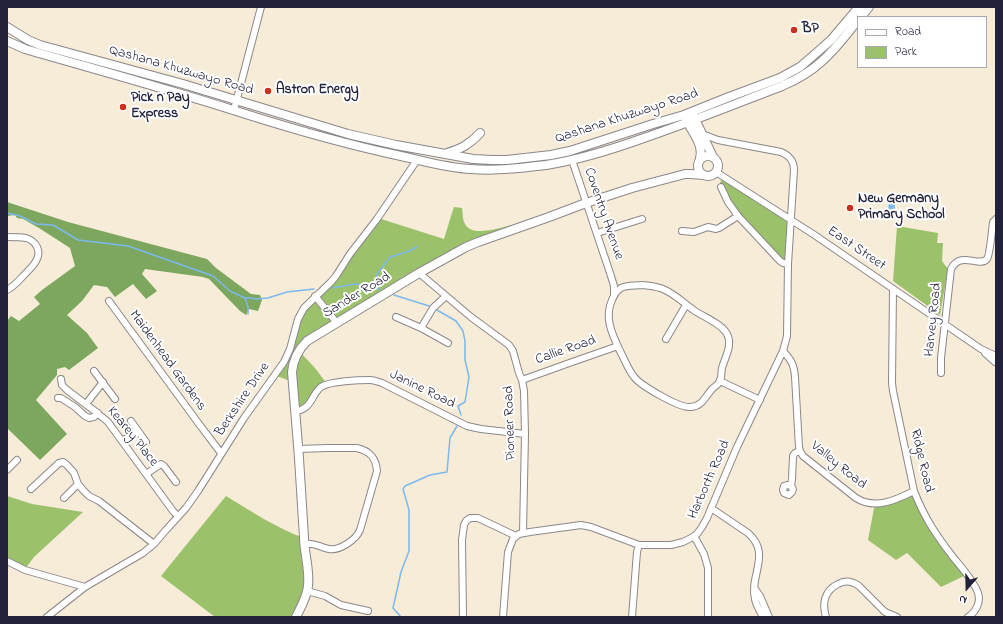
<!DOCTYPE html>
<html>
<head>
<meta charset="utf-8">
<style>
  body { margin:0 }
  #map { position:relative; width:1003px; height:624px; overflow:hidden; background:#f6ecd8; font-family:"Indie Flower",sans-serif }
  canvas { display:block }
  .frame { position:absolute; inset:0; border:8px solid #22223b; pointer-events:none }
  .legend { position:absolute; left:857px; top:16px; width:130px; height:52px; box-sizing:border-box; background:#fff; border:1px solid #a7a7b1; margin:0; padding:5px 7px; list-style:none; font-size:12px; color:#22223b }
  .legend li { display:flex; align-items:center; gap:8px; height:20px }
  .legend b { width:20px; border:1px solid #a7a7b1 }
  .north { position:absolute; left:947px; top:568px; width:40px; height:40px; -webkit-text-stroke:3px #fff; paint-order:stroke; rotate:200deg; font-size:11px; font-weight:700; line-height:16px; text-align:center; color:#22223b }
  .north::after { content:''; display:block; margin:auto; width:14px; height:18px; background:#22223b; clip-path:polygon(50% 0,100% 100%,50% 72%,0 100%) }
</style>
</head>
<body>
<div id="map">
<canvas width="1003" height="624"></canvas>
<div class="frame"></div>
<ul class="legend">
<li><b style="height:5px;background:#fff"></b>Road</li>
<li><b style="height:11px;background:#9cc16b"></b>Park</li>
</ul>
<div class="north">N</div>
</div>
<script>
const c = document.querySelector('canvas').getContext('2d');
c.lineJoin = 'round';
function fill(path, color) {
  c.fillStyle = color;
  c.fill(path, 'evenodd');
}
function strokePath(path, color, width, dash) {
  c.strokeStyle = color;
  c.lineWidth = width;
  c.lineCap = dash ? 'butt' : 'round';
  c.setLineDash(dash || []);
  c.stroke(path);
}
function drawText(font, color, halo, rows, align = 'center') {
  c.font = font + ' "Indie Flower",sans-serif';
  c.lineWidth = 4;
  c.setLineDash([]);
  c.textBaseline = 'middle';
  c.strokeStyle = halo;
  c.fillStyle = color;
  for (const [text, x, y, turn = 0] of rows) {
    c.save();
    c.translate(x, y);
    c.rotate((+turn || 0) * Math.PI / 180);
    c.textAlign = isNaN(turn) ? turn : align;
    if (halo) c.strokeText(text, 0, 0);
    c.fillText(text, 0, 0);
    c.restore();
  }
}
fill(new Path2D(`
  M723,176L791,220L785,264L738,216L721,187L720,183Z
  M454,207L462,208C463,213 462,219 465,224C472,238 501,227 513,225L514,231L478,242L378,298L299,351L315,368L327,384L310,402L296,411L293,382L274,375L283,362L298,319L323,290L378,218L444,239L451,216Z
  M897,226L938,233L937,243H943L942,261L948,269L940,315L893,281Z
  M913,491L918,502L966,575L941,587L907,553L896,560L868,540L875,503Z
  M7,496L32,504L83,512L34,557L25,569L7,560Z
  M226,496C251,511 276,528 304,538L308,579L296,617H215L161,576Z`), '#9cc16b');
fill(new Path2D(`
  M7,202L68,222L207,259L216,268L251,294L260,295L262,300L258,311L249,309L246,315L240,311L209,279L203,277L145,269L142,274L157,291L146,299L133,284L115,297L107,287L94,285L82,301L67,315L87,333L98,348L69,370L65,367L57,369V375L36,400L67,434L40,460L7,428V321L11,316L19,321L40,304L34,297L42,290L75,266L70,248L39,228L23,219L17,218L15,215L7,216Z`), '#7da75f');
fill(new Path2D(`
  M889,199L896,200L894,213L888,212Z`), '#7cb9ef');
strokePath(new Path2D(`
  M7,213L20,216L36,224L53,225L78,240L128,246L213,276L230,291L245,298L248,307V314
  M373,286L379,289
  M333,288L355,284L373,286L376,282L377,274L390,257L407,252L417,247
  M394,295L429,306
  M245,298H251L256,299L268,298L287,292L314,289
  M437,310L456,321L463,331L465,341V360L469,377L465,402L458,406L461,415
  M401,617L393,608L401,572L409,551V510L403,489L405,486L430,475L447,472L450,438L457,426`), '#7cb9ef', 1.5);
const minor = new Path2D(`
  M234,110L261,7
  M572,160L611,276L614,286V295
  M716,172L813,234L981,349L996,356
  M721,187L728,202L738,216L780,261L783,263L788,264
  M682,231L694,232L708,227L716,229L719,228L738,216
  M597,233L642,219
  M7,237C13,237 20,237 26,238C36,241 42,251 36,261C34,265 30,269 26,273C20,279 15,286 7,290
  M419,273L471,317L509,345L513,351L519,373L522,380L524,391L525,434L523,533
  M642,285C650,286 658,286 665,290C676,295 685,304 695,311C704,317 722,324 727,334C733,345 725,357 722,368C721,372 722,377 720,380C719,385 715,386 712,389C705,397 702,407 690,407C679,408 642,386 635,378C628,370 625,360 620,351C612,334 604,318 612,300C614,295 616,291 621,288C627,285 635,286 642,285Z
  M893,289L892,383L893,391L914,491C924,517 936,535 953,557C961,567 974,581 978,593C981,602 976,612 968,617
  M315,296L337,323
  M109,301L199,424L221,453
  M396,317L421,328L448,343
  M421,328L433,308L446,296
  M666,339L686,305
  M783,351C791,360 794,364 795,377L799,447L800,451L803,456L856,498C875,510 896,500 914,491
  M985,353L995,362
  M94,371L115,399
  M941,373V358L951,269C961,250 979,268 987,259C990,255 992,229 993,222L996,219
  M61,379L62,385L67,390L96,412L108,422L173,511L178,516
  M522,380L575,361L618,346
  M720,381L760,400
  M58,398H61L75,407L85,416L89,418L94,417L98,413
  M86,404L103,382
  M296,411C312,409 311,395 321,387C329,381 361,380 370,380C375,380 378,382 382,383L467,426L481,429L525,434
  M131,421L146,442
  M122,441L138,431
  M299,449L327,448H357C370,451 376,458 377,471L360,530C356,540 339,551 329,549C318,547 316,542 304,544
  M7,470L17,460
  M146,474L161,464L164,466L176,482
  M791,486L788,485L784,486L783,490L784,493L789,495L792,492L793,489L791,486L792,479L793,456L795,453L800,451
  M31,489L59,463L63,462L67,465L74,473L78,484L83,490L89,496L99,501L154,544
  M64,498L78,484
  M711,508L748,533C772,554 749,575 755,599C756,605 760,611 763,617
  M694,536L704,554L708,568V617
  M7,561L25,570L85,587
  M755,589L760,596L769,617
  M307,591L325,596L341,605L368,611
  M47,617L85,587L143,553L154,544L166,530L186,508L198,491L244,418L284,362L290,349L298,319L304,308L331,282L336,276L350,254L377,219L417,160
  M463,617L462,540L464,525L466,521L470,518H478L516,536
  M503,617L508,552L513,539L519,534L530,532L581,525L591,527L639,545H671L683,542L691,538L697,534L702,527L707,518L737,447L783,351L787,336L788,264L794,170C794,161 790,156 781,152L718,140L702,134
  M632,617L637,552L639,545
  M826,617C822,604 824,591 838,584C845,580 852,581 859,586L885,612L897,617`);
const major = new Path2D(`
  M861,17L869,7
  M7,27L28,40L40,45L183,84L348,134L396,145L473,159L492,160H507L551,155L570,151L653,124L684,115L729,97L780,78L800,67L814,55L831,40L859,7
  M7,41L25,49C94,69 164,88 233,110C289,128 344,144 401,156C424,161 447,168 471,169C496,171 521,168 546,165C578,160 610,150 641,139C688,123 735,104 782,86C796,80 810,72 821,62C835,50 846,35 858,20
  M693,115L713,157
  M686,119C691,131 704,144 700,158
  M447,153C461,149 470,144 480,133
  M698 166a10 10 0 1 1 20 0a10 10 0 1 1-20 0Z
  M296,617C301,607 307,597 308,586C310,570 304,553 304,537C301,482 297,427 292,372C293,360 298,350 307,341L419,273L466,247L478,242L549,217L586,203L632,188L685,174H690L704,175`);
strokePath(minor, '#8c878a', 8);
strokePath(major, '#8c878a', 10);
strokePath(minor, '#fff', 6);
strokePath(major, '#fff', 8);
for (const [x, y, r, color] of [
  [794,30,4,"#c8321e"],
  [268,91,4,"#c8321e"],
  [123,107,4,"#c8321e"],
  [850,208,4,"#c8321e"]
]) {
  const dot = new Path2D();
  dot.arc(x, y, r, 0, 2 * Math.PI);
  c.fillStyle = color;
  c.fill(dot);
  strokePath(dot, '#fff', 1.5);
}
drawText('bold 14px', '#22223b', '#fff', [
  ["BP",802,30],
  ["Astron Energy",276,91],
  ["Pick n Pay",131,99],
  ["Express",131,115],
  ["New Germany",858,200],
  ["Primary School",858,216]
], 'left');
drawText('14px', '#22223b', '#fff', [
  ["Qashana Khuzwayo Road",181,71,16],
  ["Qashana Khuzwayo Road",627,117,-18],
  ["Coventry Avenue",603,214,71],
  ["East Street",856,249,34],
  ["Sander Road",357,296,-31],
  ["Harvey Road",934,320,-84],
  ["Callie Road",566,351,-19],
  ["Maidenhead Gardens",167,361,54],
  ["Janine Road",422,390,26],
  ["Berkshire Drive",243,400,-56],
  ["Pioneer Road",511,423,-92],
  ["Kearey Place",132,437,51],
  ["Ridge Road",921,461,77],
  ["Valley Road",838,466,39],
  ["Harborth Road",710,480,-66]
]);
</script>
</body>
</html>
